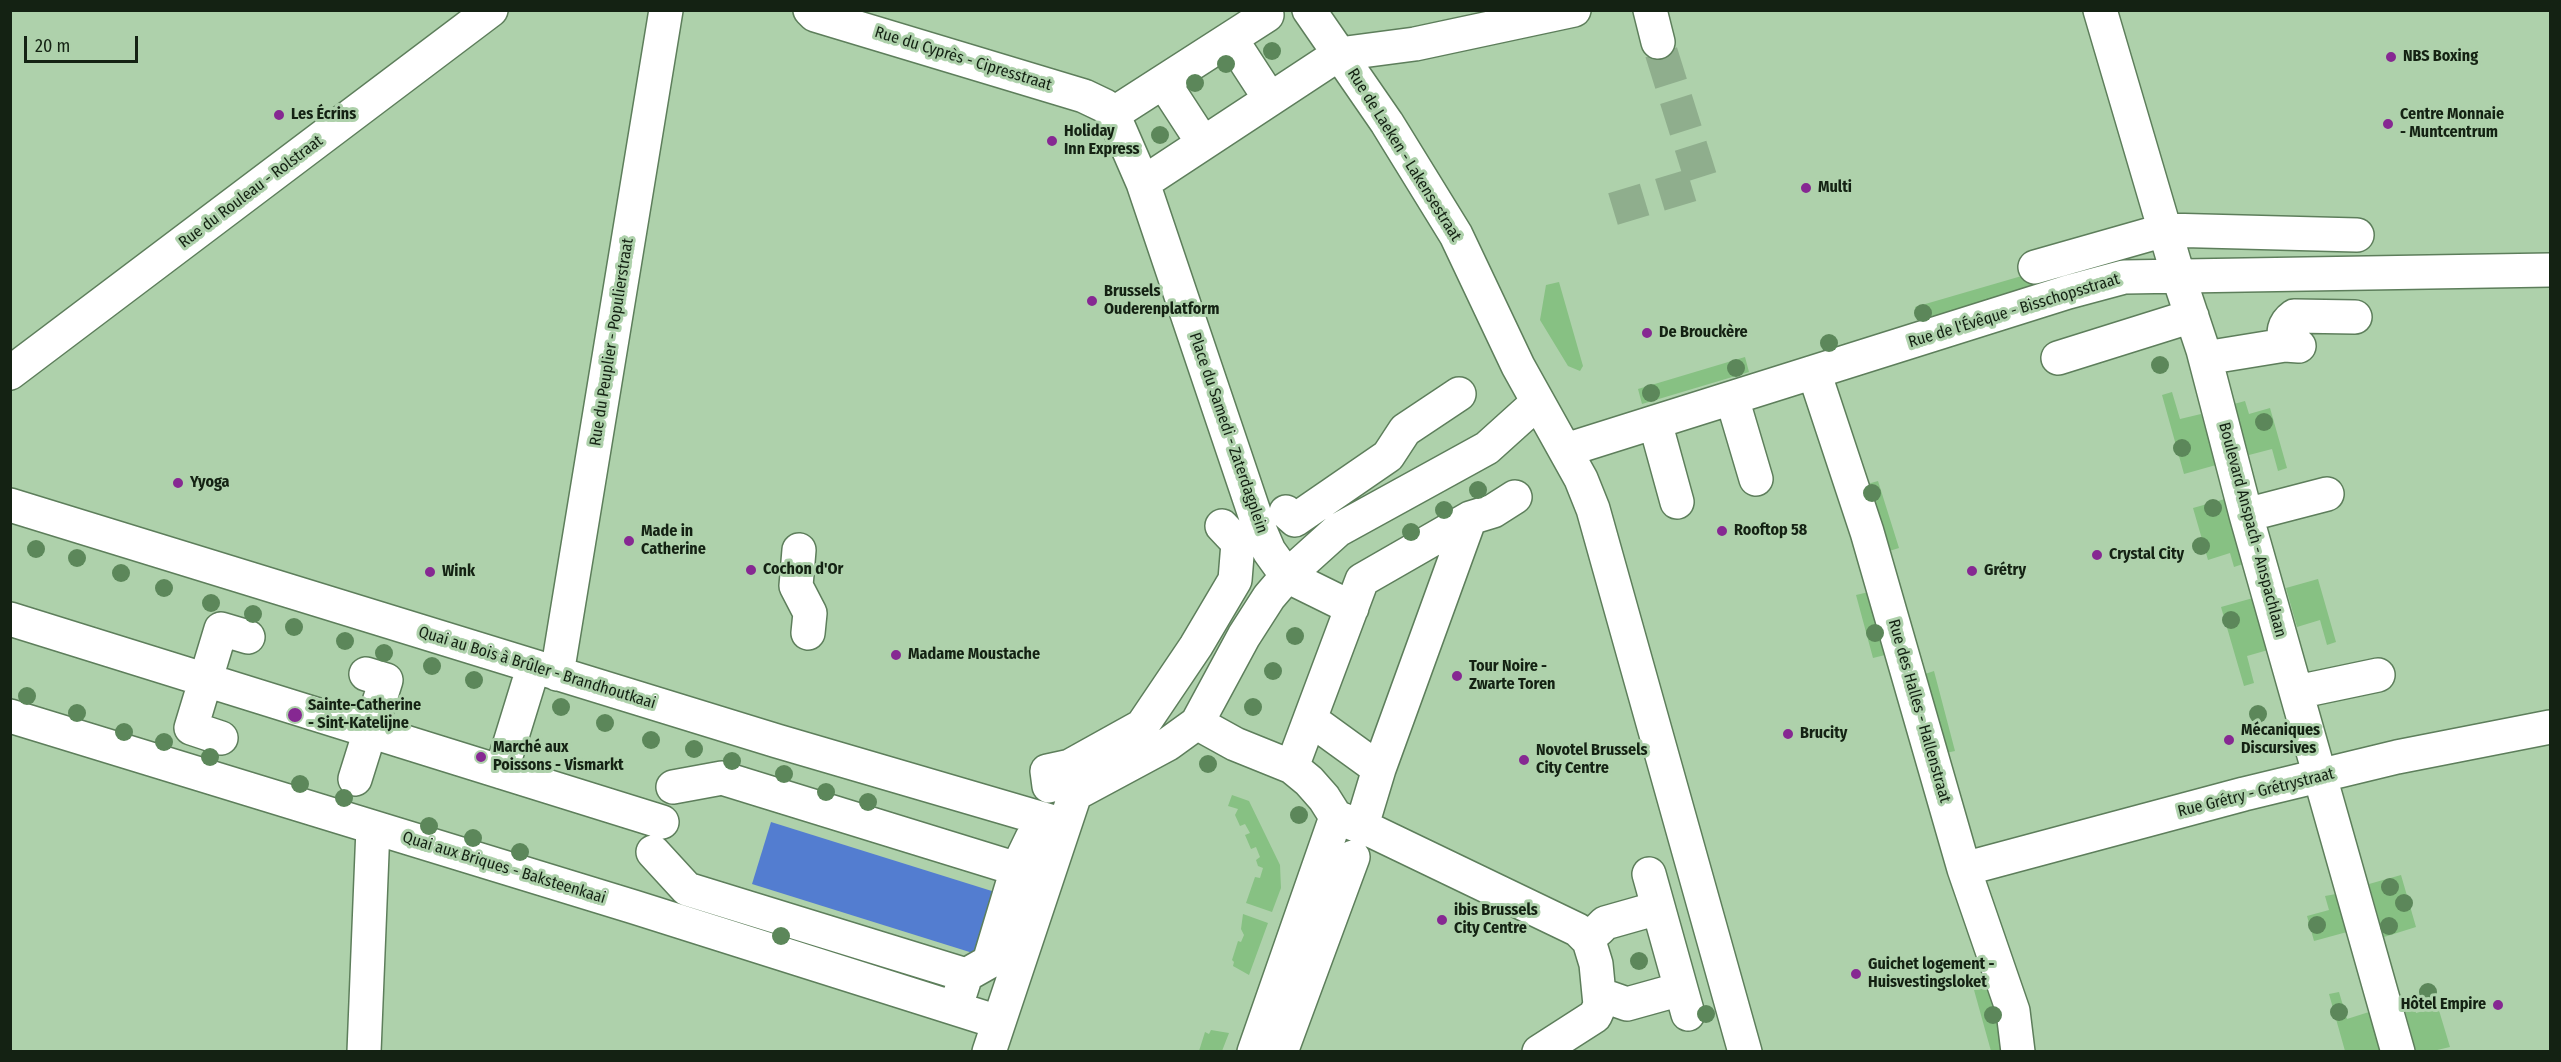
<!DOCTYPE html>
<html>
<head>
<meta charset="utf-8">
<style>
  body { margin:0 }
  #map { position:relative; width:2561px; height:1062px; overflow:hidden; background:#aed1ab; font-family:"Fira Sans Condensed",sans-serif }
  canvas { display:block }
  .frame { position:absolute; inset:0; border:12px solid #142213; pointer-events:none }
  .scale { position:absolute; left:24px; top:36px; width:114px; height:27px; box-sizing:border-box; border:3px solid #142213; border-top:0; padding-left:8px; font-size:18px; line-height:21px; white-space:nowrap; color:#142213; -webkit-text-stroke:4px #aed1ab; paint-order:stroke }
</style>
</head>
<body>
<div id="map">
<canvas width="2561" height="1062"></canvas>
<div class="frame"></div>
<div class="scale">20 m</div>
</div>
<script>
const c = document.querySelector('canvas').getContext('2d');
c.lineJoin = 'round';
function fill(path, color) {
  c.fillStyle = color;
  c.fill(path, 'evenodd');
}
function strokePath(path, color, width, dash) {
  c.strokeStyle = color;
  c.lineWidth = width;
  c.lineCap = dash ? 'butt' : 'round';
  c.setLineDash(dash || []);
  c.stroke(path);
}
function drawText(font, color, halo, rows, align = 'center') {
  c.font = font + ' "Fira Sans Condensed",sans-serif';
  c.lineWidth = 6;
  c.setLineDash([]);
  c.textBaseline = 'middle';
  c.strokeStyle = halo;
  c.fillStyle = color;
  for (const [text, x, y, turn = 0] of rows) {
    c.save();
    c.translate(x, y);
    c.rotate((+turn || 0) * Math.PI / 180);
    c.textAlign = isNaN(turn) ? turn : align;
    if (halo) c.strokeText(text, 0, 0);
    c.fillText(text, 0, 0);
    c.restore();
  }
}
fill(new Path2D(`
  M2032,273L2036,288L1920,322L1915,307Z
  M1559,282L1583,366L1580,371L1568,366L1540,320L1546,285Z
  M1745,357L1749,372L1642,404L1638,389Z
  M2172,392L2180,419L2201,414L2216,465L2184,474L2162,395Z
  M2245,401L2249,414L2270,408L2287,468L2278,471L2272,449L2249,455L2234,404Z
  M1878,481L1899,548L1886,552L1864,485Z
  M2225,499L2243,564L2234,567L2230,553L2208,560L2193,508Z
  M2318,579L2336,642L2327,645L2320,620L2297,627L2286,588Z
  M1873,591L1886,616L1885,655L1873,658L1856,595Z
  M2253,598L2268,650L2247,656L2254,683L2244,686L2221,607Z
  M1934,671L1955,751L1946,753L1922,675Z
  M1232,795L1249,801L1280,865L1281,888L1272,912L1246,903L1255,877L1260,878L1263,868L1258,866L1256,860L1260,857L1256,847L1251,849L1245,835L1250,833L1245,824L1240,826L1235,815L1238,809L1228,806Z
  M2401,875L2416,927L2384,937L2369,884Z
  M2336,894L2347,932L2314,941L2307,916L2329,910L2325,896Z
  M1243,914L1268,923L1249,975L1233,966L1234,962L1232,960L1238,941L1241,942L1244,935L1241,929Z
  M1989,986L2002,1012V1051H1991L1974,990Z
  M2339,992L2347,1019L2369,1012L2380,1051H2345L2329,994Z
  M2412,1000L2416,1013L2438,1007L2450,1047L2433,1051H2416L2403,1003Z
  M1211,1030L1229,1033L1222,1051H1199L1205,1032L1209,1034Z`), '#87c183');
fill(new Path2D(`
  M771,822L995,892L976,954L752,884Z`), '#537dd0');
strokePath(new Path2D(`
  M1613,209L1702,182L1658,42`), '#8fae8d', 33, [33, 16]);
const minor = new Path2D(`
  M810,10L815,15L1084,96L1105,106L1113,114L1143,183L1260,530L1269,551L1287,576L1352,608
  M1309,10L1387,123L1456,235L1518,366L1581,479L1593,509L1745,1052
  M1650,10L1658,42
  M2100,10L2178,275L2203,350L2246,515L2398,1052
  M1231,39L1270,99
  M1164,83L1203,143
  M1113,114L1267,15
  M1143,183L1339,54L1415,44L1574,10
  M2035,267L2165,230L2357,235
  M2285,345C2283,332 2283,324 2294,316L2355,317
  M2058,358L2192,316
  M2205,358L2285,345L2299,346
  M1814,372L1867,532L1964,869L2013,1011L2018,1052
  M10,373L491,10
  M1732,398L1756,479
  M1655,422L1677,502
  M1566,450L2068,292L2124,277L2550,270
  M10,505L777,741L1064,825
  M1286,512L1295,520L1388,456L1405,430L1459,394
  M2246,515L2327,494
  M799,550L796,586L810,613L808,633
  M10,619L662,822
  M557,674L666,10
  M2297,692L2378,675
  M10,716L634,907L998,1022
  M1310,719L1379,769L1366,812
  M1197,723L1235,744L1292,767L1309,781L1324,798L1336,817L1372,831L1578,930L1589,941L1596,964L1600,1005L1595,1016L1539,1052
  M221,738L191,728L221,629L248,637
  M1292,767L1362,580L1470,518L1493,511L1515,497
  M1379,769L1470,518
  M501,772L530,678
  M355,779L386,680L366,674
  M1049,786L1047,771L1070,766L1142,726L1196,646L1235,580L1238,543L1222,526
  M673,787L722,778L1017,869L1032,838
  M653,852L687,889L966,975
  M1964,869L2244,794L2397,757L2550,727
  M1649,874L1688,1014
  M1598,930L1605,923L1658,908
  M959,997L966,975L989,962L1017,869
  M1610,998L1627,1004L1681,989
  M364,1052L373,828
  M989,1052L1075,794L1168,744L1197,723L1244,636L1269,597L1287,576L1338,530L1487,448L1538,402
  M1254,1052L1336,817
  M1281,1052L1353,857`);
strokePath(minor, '#5d7e5b', 36);
strokePath(minor, '#fff', 33);
c.fillStyle = '#5c875a';
for (const [x, y] of [
  [1272,51],
  [1226,64],
  [1195,83],
  [1160,135],
  [1923,313],
  [1829,343],
  [2160,365],
  [1736,368],
  [1651,393],
  [2264,422],
  [2182,448],
  [1478,490],
  [1872,493],
  [2213,508],
  [1444,510],
  [1411,532],
  [2201,546],
  [36,549],
  [77,558],
  [121,573],
  [164,588],
  [211,603],
  [253,614],
  [2231,620],
  [294,627],
  [1875,633],
  [1295,636],
  [345,641],
  [384,653],
  [432,666],
  [1273,671],
  [474,680],
  [27,696],
  [561,707],
  [1253,707],
  [77,713],
  [2258,714],
  [605,723],
  [124,732],
  [651,740],
  [164,742],
  [694,749],
  [210,757],
  [732,761],
  [1208,764],
  [784,774],
  [300,784],
  [826,792],
  [344,798],
  [868,802],
  [1299,815],
  [429,826],
  [473,838],
  [520,852],
  [2390,887],
  [2404,903],
  [2317,925],
  [2389,926],
  [781,936],
  [1639,961],
  [2428,992],
  [2339,1012],
  [1706,1014],
  [1993,1015]
]) {
  c.beginPath();
  c.arc(x, y, 9, 0, 2 * Math.PI);
  c.fill();
}
for (const [x, y, r, color] of [
  [2391,57,6,"#862892"],
  [279,115,6,"#862892"],
  [2388,124,6,"#862892"],
  [1052,141,6,"#862892"],
  [1806,188,6,"#862892"],
  [1092,301,6,"#862892"],
  [1647,333,6,"#862892"],
  [178,483,6,"#862892"],
  [1722,531,6,"#862892"],
  [629,541,6,"#862892"],
  [2097,555,6,"#862892"],
  [751,570,6,"#862892"],
  [1972,571,6,"#862892"],
  [430,572,6,"#862892"],
  [896,655,6,"#862892"],
  [1457,676,6,"#862892"],
  [295,715,8,"#862892"],
  [1788,734,6,"#862892"],
  [2229,740,6,"#862892"],
  [481,757,6,"#862892"],
  [1524,760,6,"#862892"],
  [1442,920,6,"#862892"],
  [1856,974,6,"#862892"],
  [2498,1005,6,"#862892"]
]) {
  const dot = new Path2D();
  dot.arc(x, y, r, 0, 2 * Math.PI);
  c.fillStyle = color;
  c.fill(dot);
  strokePath(dot, '#aed1ab', 2);
}
drawText('bold 16px', '#142213', '#aed1ab', [
  ["NBS Boxing",2403,57],
  ["Les Écrins",291,115],
  ["Centre Monnaie",2400,115],
  ["- Muntcentrum",2400,133],
  ["Holiday",1064,132],
  ["Inn Express",1064,150],
  ["Multi",1818,188],
  ["Brussels",1104,292],
  ["Ouderenplatform",1104,310],
  ["De Brouckère",1659,333],
  ["Yyoga",190,483],
  ["Rooftop 58",1734,531],
  ["Made in",641,532],
  ["Catherine",641,550],
  ["Crystal City",2109,555],
  ["Cochon d'Or",763,570],
  ["Grétry",1984,571],
  ["Wink",442,572],
  ["Madame Moustache",908,655],
  ["Tour Noire -",1469,667],
  ["Zwarte Toren",1469,685],
  ["Sainte-Catherine",308,706],
  ["- Sint-Katelijne",308,724],
  ["Mécaniques",2241,731],
  ["Discursives",2241,749],
  ["Brucity",1800,734],
  ["Marché aux",493,748],
  ["Poissons - Vismarkt",493,766],
  ["Novotel Brussels",1536,751],
  ["City Centre",1536,769],
  ["ibis Brussels",1454,911],
  ["City Centre",1454,929],
  ["Guichet logement -",1868,965],
  ["Huisvestingsloket",1868,983],
  ["Hôtel Empire",2486,1005,"right"]
], 'left');
drawText('16px', '#142213', '#aed1ab', [
  ["Rue du Cyprès - Cipresstraat",963,59,17],
  ["Rue de Laeken - Lakensestraat",1404,155,58],
  ["Rue du Rouleau - Rolstraat",251,192,-37],
  ["Rue de l'Évêque - Bisschopsstraat",2014,311,-17],
  ["Rue du Peuplier - Populierstraat",612,342,-81],
  ["Place du Samedi - Zaterdagplein",1228,433,71],
  ["Boulevard Anspach - Anspachlaan",2252,530,75],
  ["Quai au Bois à Brûler - Brandhoutkaai",537,668,17],
  ["Rue des Halles - Hallenstraat",1919,711,74],
  ["Rue Grétry - Grétrystraat",2256,793,-14],
  ["Quai aux Briques - Baksteenkaai",504,868,17]
]);
</script>
</body>
</html>
